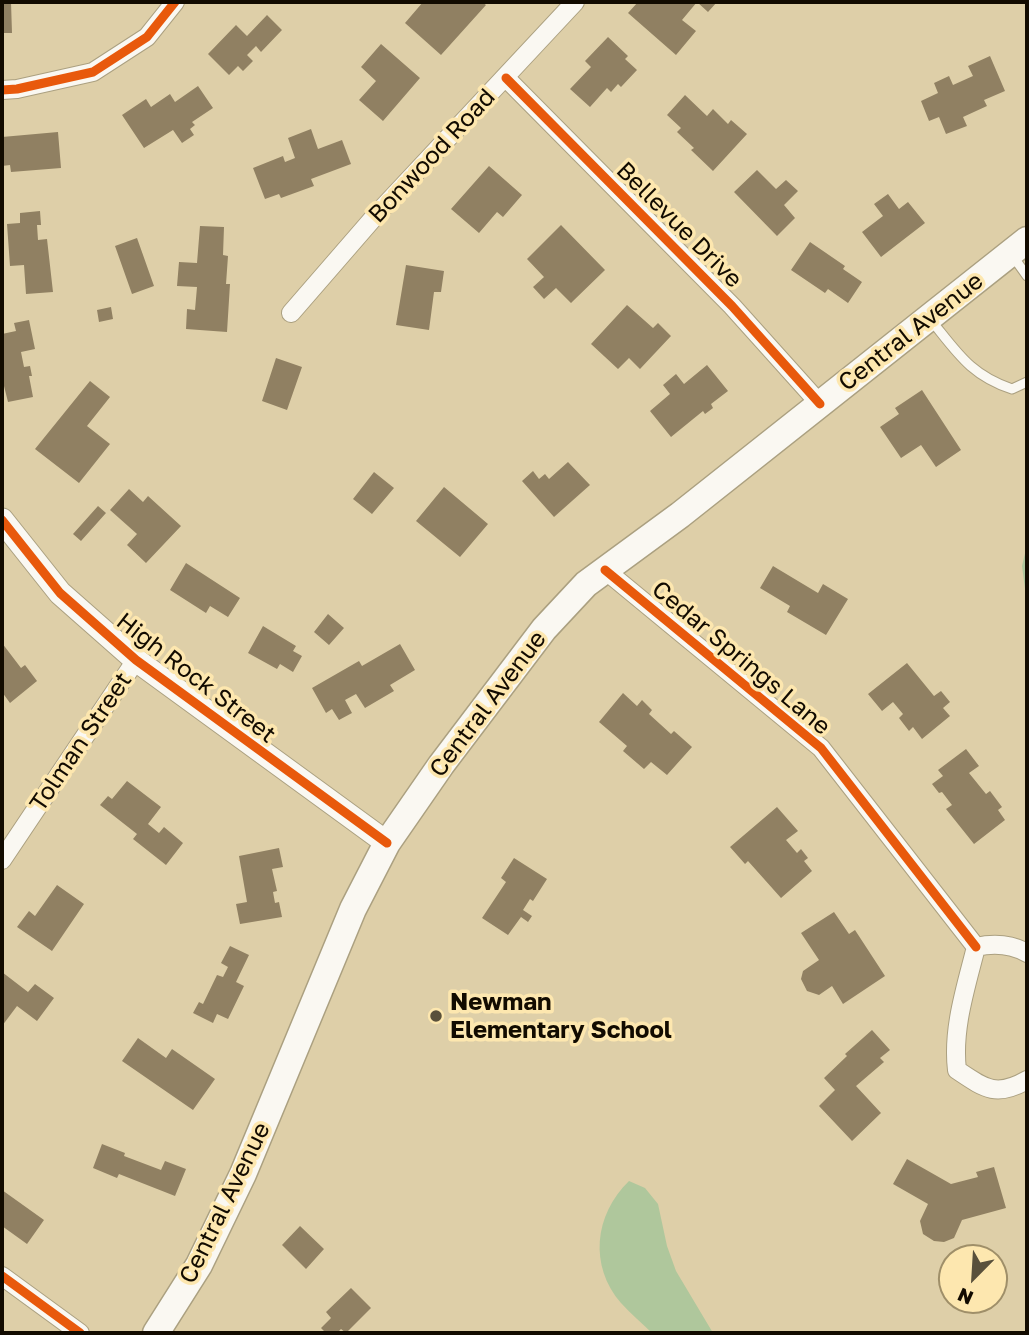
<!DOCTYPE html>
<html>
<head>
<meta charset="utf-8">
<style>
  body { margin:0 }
  #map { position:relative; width:1029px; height:1335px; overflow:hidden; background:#decfa8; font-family:"Golos Text",sans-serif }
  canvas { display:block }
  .frame { position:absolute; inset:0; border:4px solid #120b00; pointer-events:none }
  .north { position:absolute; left:938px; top:1244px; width:70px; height:70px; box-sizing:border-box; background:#fde7af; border:2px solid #9f8f69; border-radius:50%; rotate:204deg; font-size:19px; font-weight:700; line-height:28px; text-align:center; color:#120b00 }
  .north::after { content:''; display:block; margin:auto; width:24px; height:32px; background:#59503b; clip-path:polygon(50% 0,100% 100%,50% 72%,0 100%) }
</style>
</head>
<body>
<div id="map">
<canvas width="1029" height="1335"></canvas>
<div class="frame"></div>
<div class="north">N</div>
</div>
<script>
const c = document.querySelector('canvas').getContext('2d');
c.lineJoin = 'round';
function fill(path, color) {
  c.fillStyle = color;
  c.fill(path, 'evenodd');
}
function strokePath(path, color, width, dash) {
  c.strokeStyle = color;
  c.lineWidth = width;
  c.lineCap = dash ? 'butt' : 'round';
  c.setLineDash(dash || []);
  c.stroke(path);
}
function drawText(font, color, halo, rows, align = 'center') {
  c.font = font + ' "Golos Text",sans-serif';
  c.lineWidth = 7;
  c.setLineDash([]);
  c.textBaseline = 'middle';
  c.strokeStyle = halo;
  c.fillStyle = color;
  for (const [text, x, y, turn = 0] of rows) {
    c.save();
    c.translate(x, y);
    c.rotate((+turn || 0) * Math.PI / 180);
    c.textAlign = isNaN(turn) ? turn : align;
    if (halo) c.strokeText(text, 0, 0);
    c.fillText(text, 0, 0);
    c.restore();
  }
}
fill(new Path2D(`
  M1027,545V604L1022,566Z
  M629,1181L645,1188L658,1204L667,1246L676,1271L713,1333H652C642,1323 631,1314 621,1303C589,1266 594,1215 629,1181Z`), '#afc79c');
fill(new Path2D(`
  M2,2H11L12,33H2Z
  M423,2H482L486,5L441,55L405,23Z
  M638,2H717L708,12L697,2L682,20L696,31L676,55L628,13Z
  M267,15L282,30L261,52L256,46L247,55L253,61L243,71L238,66L229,75L208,54L236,25L247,36Z
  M608,37L628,56L625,59L637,70L621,87L618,84L611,92L607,88L590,107L570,89L591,67L585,61Z
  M381,44L420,78L383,121L359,100L376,81L361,67Z
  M990,56L1005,91L984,100L987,106L963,117L967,126L946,134L939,117L929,121L921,101L938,93L934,83L949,76L953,85L973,76L968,66Z
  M198,86L213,108L192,122L195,125L190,129L194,135L182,143L173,130L144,148L122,115L146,99L151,107L170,94L175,102Z
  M685,95L707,116L713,109L728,124L731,120L747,134L713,171L691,150L694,148L677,132L681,128L667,115Z
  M311,129L318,149L342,140L351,164L311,179L314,186L281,198L279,194L265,199L253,168L283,156L285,162L295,158L288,138Z
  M58,132L61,168L11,172L10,165L2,166V137Z
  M489,166L522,195L503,217L497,212L479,233L451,209Z
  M757,170L776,189L786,180L798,191L784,205L795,218L777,236L734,192Z
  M888,194L899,209L908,202L925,223L881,257L862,232L883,216L874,204Z
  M40,211L41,225H37L38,240L47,239L53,292L26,294L24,265L10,266L7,224L20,223V213Z
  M561,225L605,270L571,303L556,288L544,299L533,287L544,277L527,259Z
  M200,226L224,227L223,255L228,256L226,284H230L227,332L186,329L187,309L195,310L197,287L177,286L179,262L197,263Z
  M137,238L154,286L132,294L115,246Z
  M810,242L845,266L843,269L862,282L848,303L828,289L825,293L791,270Z
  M406,265L444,271L441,292H434L429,330L396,325Z
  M627,305L653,328L658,323L671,336L640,369L629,358L618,369L591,344Z
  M111,307L113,319L99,322L97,310Z
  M29,320L35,349L21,352L24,367L30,366L32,376H29L33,397L8,402L2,378V334L16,331L14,323Z
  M276,358L302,367L287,410L262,401Z
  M707,365L728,391L711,404L713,408L705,414L703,411L671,437L650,411L670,394L663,385L676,374L684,384Z
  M90,381L110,397L87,426L110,444L79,483L35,449Z
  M922,390L961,450L936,467L921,445L901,458L880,427L899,414L895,408Z
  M568,462L590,485L554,517L522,481L533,471L539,479L545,474L549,479Z
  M374,472L394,488L372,514L353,499Z
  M444,487L488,524L460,557L416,521Z
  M129,489L143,502L148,496L181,526L146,563L127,545L137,534L110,510Z
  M98,506L106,513L81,541L73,534Z
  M186,563L240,598L228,617L210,606L206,613L170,590Z
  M773,566L818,593L823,584L848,599L826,635L787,612L790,606L760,588Z
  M328,614L344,628L329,645L314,632Z
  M263,626L296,646L293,651L302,656L293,672L280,664L277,669L248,653Z
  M2,643L21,668L25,665L37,681L10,703L2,692Z
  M400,644L415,670L390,685L394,691L365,708L356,694L345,700L352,713L339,720L332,709L326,713L312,688L359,661L362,666Z
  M907,663L934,696L941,691L950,702L943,708L950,716L922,739L913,727L909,731L899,718L903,714L893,702L882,711L868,694Z
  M623,693L637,706L642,700L652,710L649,714L671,734L674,731L692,747L667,775L651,762L644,769L623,751L627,746L599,722Z
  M966,749L979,766L969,773L986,794L990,791L1002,807L998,810L1005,820L974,844L946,809L952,805L942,792L939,793L932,784L943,776L938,770Z
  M127,781L161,807L148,824L159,833L164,827L183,843L166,865L133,839L137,834L100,805L108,796L112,799Z
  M777,807L798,831L786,840L797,853L801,849L808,858L804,861L812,871L781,898L748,861L745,864L730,847Z
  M279,848L283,867L272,869L277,891L273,892L275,903L279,902L282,917L240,924L236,904L247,902L239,856Z
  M514,858L547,879L533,901L530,899L523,910L532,916L528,922L521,917L508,935L482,918L506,882L501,878Z
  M57,885L84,904L52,951L17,927L29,911L35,916Z
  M834,912L849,934L855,930L885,976L843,1004L832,986L819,995L807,991L801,979L803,971L819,960L801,933Z
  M230,946L249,955L236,982L244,986L228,1019L217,1014L213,1023L193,1013L199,1002L203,1004L217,975L223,977L228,967L221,963Z
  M2,972L28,992L35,984L54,998L37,1021L17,1006L2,1026Z
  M872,1030L890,1050L880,1058L884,1062L856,1086L881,1113L852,1141L819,1106L835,1090L824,1078L847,1056L845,1054Z
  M138,1038L166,1058L172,1049L215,1079L193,1110L122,1061Z
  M102,1144L125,1153L124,1156L161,1170L165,1161L186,1169L175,1196L119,1174L117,1178L93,1168Z
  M907,1159L951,1184L978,1177L976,1172L994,1167L1006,1208L962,1220L954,1238L944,1242L934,1241L923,1234L920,1221L928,1204L893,1184Z
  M2,1190L44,1220L27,1244L2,1226Z
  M300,1226L324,1249L306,1269L282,1245Z
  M351,1288L371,1308L346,1333L341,1329L337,1333H326L321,1328L331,1318L326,1312Z`), '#908062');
const service = new Path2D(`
  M1012,255L1027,276
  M930,319C957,352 970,375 1012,389L1027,382`);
const minor = new Path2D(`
  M506,78L732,306L820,404
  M2,90L17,89L93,72L147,37L175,2
  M291,313L376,215L575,2
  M605,570L821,748L976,947
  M2,860L136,660
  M976,947C966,987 952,1029 957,1070C984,1088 996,1098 1027,1080
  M976,947C994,943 1011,944 1027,953
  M2,1276L80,1333`);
const tertiary = new Path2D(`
  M2,520L60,593L136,660L387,843`);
const secondary = new Path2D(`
  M156,1333L199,1265L243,1174L353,909L387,843L441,765L544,629L586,584L680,515L1027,240`);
strokePath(service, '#aba080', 11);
strokePath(minor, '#aba080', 20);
strokePath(tertiary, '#aba080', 25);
strokePath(secondary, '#aba080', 29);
strokePath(service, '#faf8f2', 9);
strokePath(minor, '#faf8f2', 18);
strokePath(tertiary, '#faf8f2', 23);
strokePath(secondary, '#faf8f2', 26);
strokePath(new Path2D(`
  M506,78L732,306L820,404
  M2,90L17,89L93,72L147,37L175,2
  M2,520L60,593L136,660L387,843
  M605,570L821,748L976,947
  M2,1276L80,1333`), '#e8590c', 9);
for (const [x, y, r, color] of [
  [436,1016,7,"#59503b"]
]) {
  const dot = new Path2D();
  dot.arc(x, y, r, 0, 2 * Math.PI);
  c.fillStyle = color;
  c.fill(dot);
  strokePath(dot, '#fde7af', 2.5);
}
drawText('24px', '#120b00', '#fde7af', [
  ["Bonwood Road",432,156,-47],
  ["Bellevue Drive",679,225,45],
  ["Central Avenue",911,332,-38],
  ["Cedar Springs Lane",741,658,40],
  ["High Rock Street",196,678,38],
  ["Central Avenue",488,704,-53],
  ["Tolman Street",81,742,-56],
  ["Central Avenue",225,1203,-64]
]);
drawText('bold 24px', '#120b00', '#fde7af', [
  ["Newman",450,1002],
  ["Elementary School",450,1030]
], 'left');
</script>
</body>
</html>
